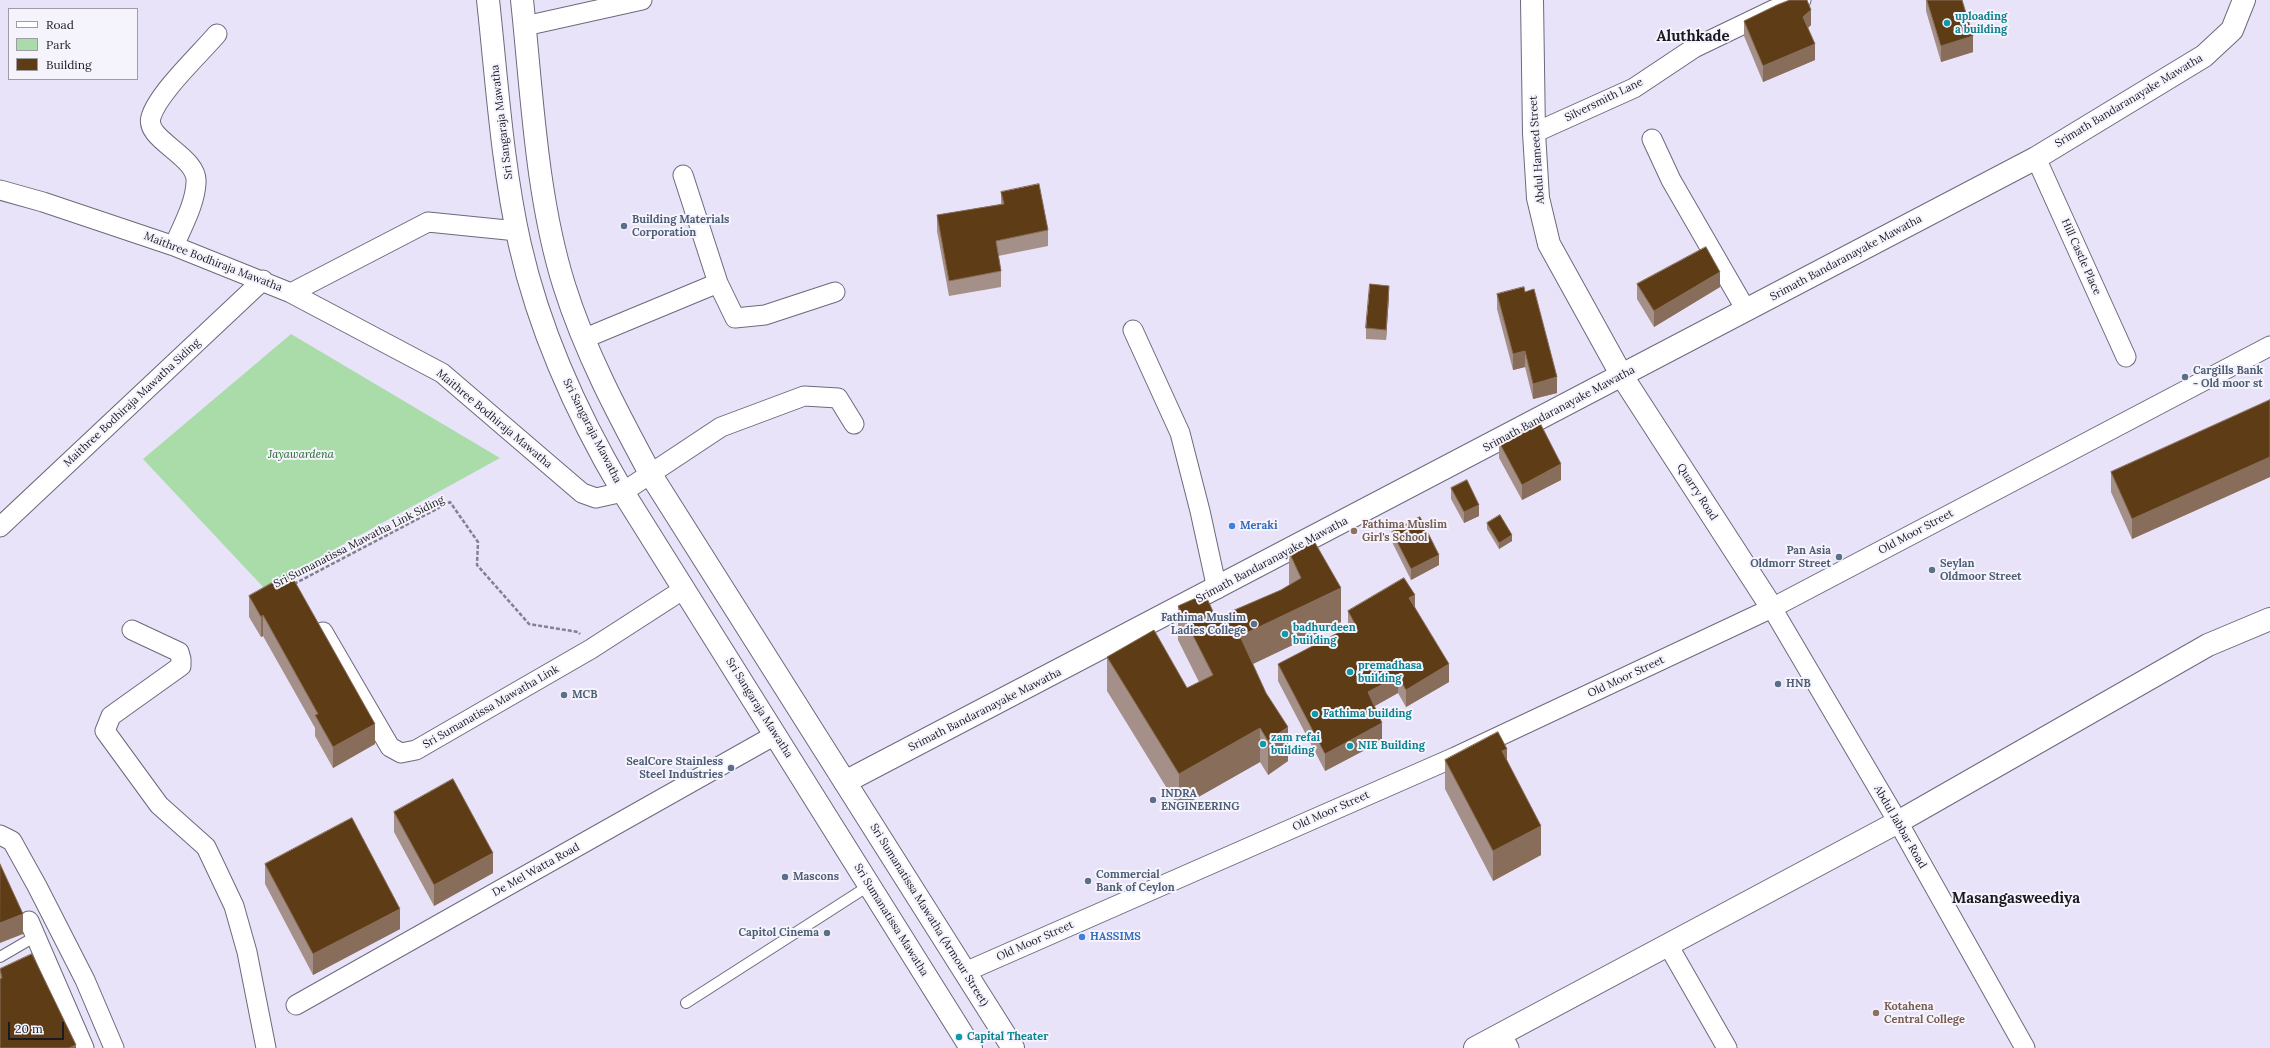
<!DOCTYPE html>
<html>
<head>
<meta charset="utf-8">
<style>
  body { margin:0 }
  #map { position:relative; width:2270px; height:1048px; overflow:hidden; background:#e9e3f9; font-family:Lora,serif }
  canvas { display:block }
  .legend { position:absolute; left:8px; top:8px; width:130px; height:72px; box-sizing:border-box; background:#f5f3fc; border:1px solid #9e9ca4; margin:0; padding:5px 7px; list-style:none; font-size:12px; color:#1b1921 }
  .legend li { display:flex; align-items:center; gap:8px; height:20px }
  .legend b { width:20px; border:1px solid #9e9ca4 }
  .scale { position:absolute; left:8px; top:1022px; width:56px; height:18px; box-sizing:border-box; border:2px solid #1b1921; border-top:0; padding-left:5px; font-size:12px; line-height:14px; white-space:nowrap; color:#1b1921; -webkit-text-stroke:3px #f5f3fc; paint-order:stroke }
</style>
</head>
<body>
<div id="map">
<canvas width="2270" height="1048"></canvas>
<ul class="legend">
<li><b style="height:5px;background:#fff"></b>Road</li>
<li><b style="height:11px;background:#aadcaa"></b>Park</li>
<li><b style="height:11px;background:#5e3c16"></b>Building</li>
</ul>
<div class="scale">20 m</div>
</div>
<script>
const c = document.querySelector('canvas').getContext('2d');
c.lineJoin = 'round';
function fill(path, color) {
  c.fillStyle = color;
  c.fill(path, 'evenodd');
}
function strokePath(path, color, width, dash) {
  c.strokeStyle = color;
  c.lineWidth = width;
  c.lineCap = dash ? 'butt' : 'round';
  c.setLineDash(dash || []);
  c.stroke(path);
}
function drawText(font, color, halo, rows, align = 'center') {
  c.font = font + ' Lora,serif';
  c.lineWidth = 4;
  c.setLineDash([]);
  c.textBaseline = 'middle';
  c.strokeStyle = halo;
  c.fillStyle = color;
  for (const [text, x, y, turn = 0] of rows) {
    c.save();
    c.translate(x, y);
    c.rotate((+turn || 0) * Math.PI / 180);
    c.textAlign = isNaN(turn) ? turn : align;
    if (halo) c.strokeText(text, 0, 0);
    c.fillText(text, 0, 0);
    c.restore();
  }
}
fill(new Path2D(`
  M291,334L500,458L264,588L143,459Z`), '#aadcaa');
const service = new Path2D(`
  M0,957L36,936
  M686,1003L870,885`);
const minor = new Path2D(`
  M525,26L642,0
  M1534,133L1634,88L1694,48L1773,10L1801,0
  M1652,139L1671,180L1746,310
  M2036,158L2126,357
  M683,175L718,283L735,318L765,315L835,292
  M0,190L43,202L174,246L291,293L442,373L582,493L596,498L623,492L721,427L804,396L838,398L854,424
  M174,246C182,227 195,204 196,183C199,156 144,140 151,117C158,93 200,54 217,34
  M291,293L428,222L517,231
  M1133,330L1180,433L1200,511L1217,589
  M583,339L718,283
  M0,527L263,280
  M1772,608L1898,822L2025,1048
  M132,630L179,652L181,659V666L111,716L105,731L159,805L206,847L216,868L234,906L247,952L266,1048
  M323,632L390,747L401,753L416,750L591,649L684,589
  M0,835L12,841L37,886L85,980L114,1048
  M29,921L84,1048
  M1668,945L1727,1048
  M965,972L1455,757L1772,608L2270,346
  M296,1005L775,735
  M1501,1034L1509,1048`);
const tertiary = new Path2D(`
  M1532,0L1534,133L1538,198L1549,244L1622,376L1772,608
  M845,782L2036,158L2204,56L2232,30L2244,0`);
const secondary = new Path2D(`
  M1475,1048L1898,822L2208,645L2270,619`);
const primary = new Path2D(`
  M488,0C497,82 502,165 520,245C540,333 578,416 623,492L971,1048
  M522,0C532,93 536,195 564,285C585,352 618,414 651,475L1013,1048`);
strokePath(service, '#6d697c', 12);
strokePath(minor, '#6d697c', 21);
strokePath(tertiary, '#6d697c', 24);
strokePath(secondary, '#6d697c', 24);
strokePath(primary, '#6d697c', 24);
strokePath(new Path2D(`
  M294,584L450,502L478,542L477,565L529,624L578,632L580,634`), '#858090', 2.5, [4, 2]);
strokePath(service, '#fff', 10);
strokePath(minor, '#fff', 19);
strokePath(tertiary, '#fff', 22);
strokePath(secondary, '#fff', 22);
strokePath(primary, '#fff', 22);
fill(new Path2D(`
  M1926,0H1962L1973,52L1941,62L1926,11Z
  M1744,21L1811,25L1808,28L1815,60L1763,82L1744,36Z
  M1001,192L1048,230V246L998,256L1001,271V287L949,296L937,231V215L1001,204Z
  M1637,284L1720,287L1654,327L1637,299Z
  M1497,294L1557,393L1533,399L1525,367L1513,370L1497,309Z
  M1389,296L1386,340L1366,339V328Z
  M2270,400V477L2132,539L2111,492V472Z
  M1499,442L1561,480L1522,500L1499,458Z
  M1451,488L1479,516L1464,523L1451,499Z
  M1487,523L1512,541L1499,549L1487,529Z
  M1392,532L1439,565L1411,580L1392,542Z
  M1289,552L1341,622L1253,664L1288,761L1268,775L1260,762L1179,808L1107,691V657L1187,688L1199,682L1178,640V606L1216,618L1281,590L1289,585Z
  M249,596L375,744L333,768L315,736V728L263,636L261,637L249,617Z
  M1415,607L1449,682L1406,707L1398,693L1374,706L1382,741L1325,771L1278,681V664L1348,628V611Z
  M1445,760H1507L1541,855L1493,881L1445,789Z
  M394,812L493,873L434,906L394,832Z
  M265,864L400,929L313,975L265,884Z
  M0,969L76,1048L0,979Z`), '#a49088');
fill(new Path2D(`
  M1811,10V25L1803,32V17Z
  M1973,36V52L1941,62V46Z
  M1815,44V60L1763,82V66Z
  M1720,272V287L1654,327V311Z
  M1389,286V296L1386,340V330Z
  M1525,351V367L1513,370V354Z
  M1557,377V393L1533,399V384Z
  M2270,457V477L2132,539V519Z
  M1561,464V480L1522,500V485Z
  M1479,505V516L1464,523V512Z
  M1512,535V541L1499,549V543Z
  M1439,555V565L1411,580V569Z
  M1341,588V622L1240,670V636Z
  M1415,595V612L1409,598Z
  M263,615V636L261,637V617Z
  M1449,664V682L1406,707V690Z
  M1398,676V693L1368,710V692Z
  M1382,723V741L1325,771V754Z
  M375,724V744L333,768V747Z
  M1288,727V761L1268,775V741Z
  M1260,728V762L1179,808V774Z
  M1507,749V779L1502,751Z
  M1541,826V855L1493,881V851Z
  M493,853V873L434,906V885Z
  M400,909V929L313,975V954Z
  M23,914V934L0,943V923Z
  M76,1045V1048H69Z`), '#886e5a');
const building = new Path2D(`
  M1790,0H1807L1811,10L1803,17L1815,44L1763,66L1744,21L1777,5Z
  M1927,0H1962L1973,36L1941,46Z
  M1039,184L1048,230L996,241L1001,271L949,281L937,215L1004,204L1001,192Z
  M1706,247L1720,272L1654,311L1637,284Z
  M1370,284L1389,286L1386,330L1366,328Z
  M1524,287L1525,292L1534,289L1557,377L1533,384L1525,351L1513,354L1497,294Z
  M2270,400V457L2132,519L2111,472Z
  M1539,421L1561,464L1522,485L1499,442Z
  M1467,480L1479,505L1464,512L1451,488Z
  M1500,515L1512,535L1499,543L1487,523Z
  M1420,517L1439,555L1411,569L1392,532Z
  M1314,541L1341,588L1240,636L1266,693L1288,727L1268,741L1260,728L1179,774L1107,657L1154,630L1187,688L1213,675L1178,606L1205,594L1216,618L1281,590L1301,578L1289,552Z
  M290,573L375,724L333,747L315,715L318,714L263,615L261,617L249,596Z
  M1404,578L1415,595L1409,598L1449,664L1406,690L1398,676L1368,692L1382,723L1325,754L1278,664L1355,624L1348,611Z
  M1498,732L1507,749L1502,751L1541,826L1493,851L1445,760Z
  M453,779L493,853L434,885L394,812Z
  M352,818L400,909L313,954L265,864Z
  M0,864L23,914L0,923Z
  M32,954L76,1045L69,1048H0V979L2,978L0,969Z`);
fill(building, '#5e3c16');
strokePath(building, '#886e5a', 1);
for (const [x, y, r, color] of [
  [1947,23,4,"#0f9aa8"],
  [624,226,4,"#5c6f8a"],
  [2185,377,4,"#5c6f8a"],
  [1232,526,4,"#3f7fe0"],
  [1354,531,4,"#8d6e63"],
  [1839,557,4,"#5c6f8a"],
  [1932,570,4,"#5c6f8a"],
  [1254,624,4,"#5c6f8a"],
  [1285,634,4,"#0f9aa8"],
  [1350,672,4,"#0f9aa8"],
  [1778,684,4,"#5c6f8a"],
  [564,695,4,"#5c6f8a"],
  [1315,714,4,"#0f9aa8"],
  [1263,744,4,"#0f9aa8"],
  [1350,746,4,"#0f9aa8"],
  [731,768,4,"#5c6f8a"],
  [1153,800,4,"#5c6f8a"],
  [785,877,4,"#5c6f8a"],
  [1088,881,4,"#5c6f8a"],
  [827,933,4,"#5c6f8a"],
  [1082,937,4,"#3f7fe0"],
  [1876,1013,4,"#8d6e63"],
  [959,1037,4,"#0f9aa8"]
]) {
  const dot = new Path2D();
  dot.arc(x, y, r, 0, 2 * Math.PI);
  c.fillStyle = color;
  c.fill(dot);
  strokePath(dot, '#f5f3fc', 1.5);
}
drawText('bold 11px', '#0d838f', '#f5f3fc', [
  ["uploading",1955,17],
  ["a building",1955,30],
  ["badhurdeen",1293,628],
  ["building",1293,641],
  ["premadhasa",1358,666],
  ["building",1358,679],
  ["Fathima building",1323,714],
  ["zam refai",1271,738],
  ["building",1271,751],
  ["NIE Building",1358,746],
  ["Capital Theater",967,1037]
], 'left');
drawText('11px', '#1b1921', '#f5f3fc', [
  ["Silversmith Lane",1604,100,-26],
  ["Srimath Bandaranayake Mawatha",2129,101,-31],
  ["Sri Sangaraja Mawatha",502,122,-97],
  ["Abdul Hameed Street",1537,150,-94],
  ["Hill Castle Place",2081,257,66],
  ["Srimath Bandaranayake Mawatha",1846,258,-28],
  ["Maithree Bodhiraja Mawatha",213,262,21],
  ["Maithree Bodhiraja Mawatha Siding",132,403,-43],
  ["Srimath Bandaranayake Mawatha",1559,409,-28],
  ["Maithree Bodhiraja Mawatha",494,419,40],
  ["Sri Sangaraja Mawatha",592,431,63],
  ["Quarry Road",1697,492,57],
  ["Old Moor Street",1916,532,-28],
  ["Sri Sumanatissa Mawatha Link Siding",359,542,-27],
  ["Srimath Bandaranayake Mawatha",1272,560,-28],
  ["Old Moor Street",1626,677,-25],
  ["Sri Sumanatissa Mawatha Link",491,707,-30],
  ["Sri Sangaraja Mawatha",759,708,58],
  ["Srimath Bandaranayake Mawatha",985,710,-27],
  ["Old Moor Street",1331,811,-24],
  ["Abdul Jabbar Road",1900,827,60],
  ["De Mel Watta Road",536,870,-29],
  ["Sri Sumanatissa Mawatha (Armour Street)",929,915,58],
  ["Sri Sumanatissa Mawatha",891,920,58],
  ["Old Moor Street",1035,941,-24]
]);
drawText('bold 11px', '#4e5e75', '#f5f3fc', [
  ["Building Materials",632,220],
  ["Corporation",632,233],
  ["Cargills Bank",2193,371],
  ["- Old moor st",2193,384],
  ["Pan Asia",1831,551,"right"],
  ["Oldmorr Street",1831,564,"right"],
  ["Seylan",1940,564],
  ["Oldmoor Street",1940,577],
  ["Fathima Muslim",1246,618,"right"],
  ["Ladies College",1246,631,"right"],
  ["HNB",1786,684],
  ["MCB",572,695],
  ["SealCore Stainless",723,762,"right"],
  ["Steel Industries",723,775,"right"],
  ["INDRA",1161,794],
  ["ENGINEERING",1161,807],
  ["Commercial",1096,875],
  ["Bank of Ceylon",1096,888],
  ["Mascons",793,877],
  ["Capitol Cinema",819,933,"right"]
], 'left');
drawText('italic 11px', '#1e6525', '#f5f3fc', [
  ["Jayawardena",301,455]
]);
drawText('bold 11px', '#785e54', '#f5f3fc', [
  ["Fathima Muslim",1362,525],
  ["Girl's School",1362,538],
  ["Kotahena",1884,1007],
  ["Central College",1884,1020]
], 'left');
drawText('bold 11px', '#366cbe', '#f5f3fc', [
  ["Meraki",1240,526],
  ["HASSIMS",1090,937]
], 'left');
drawText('bold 15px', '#1b1921', '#f5f3fc', [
  ["Aluthkade",1693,37],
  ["Masangasweediya",2016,899]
]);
</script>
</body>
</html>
